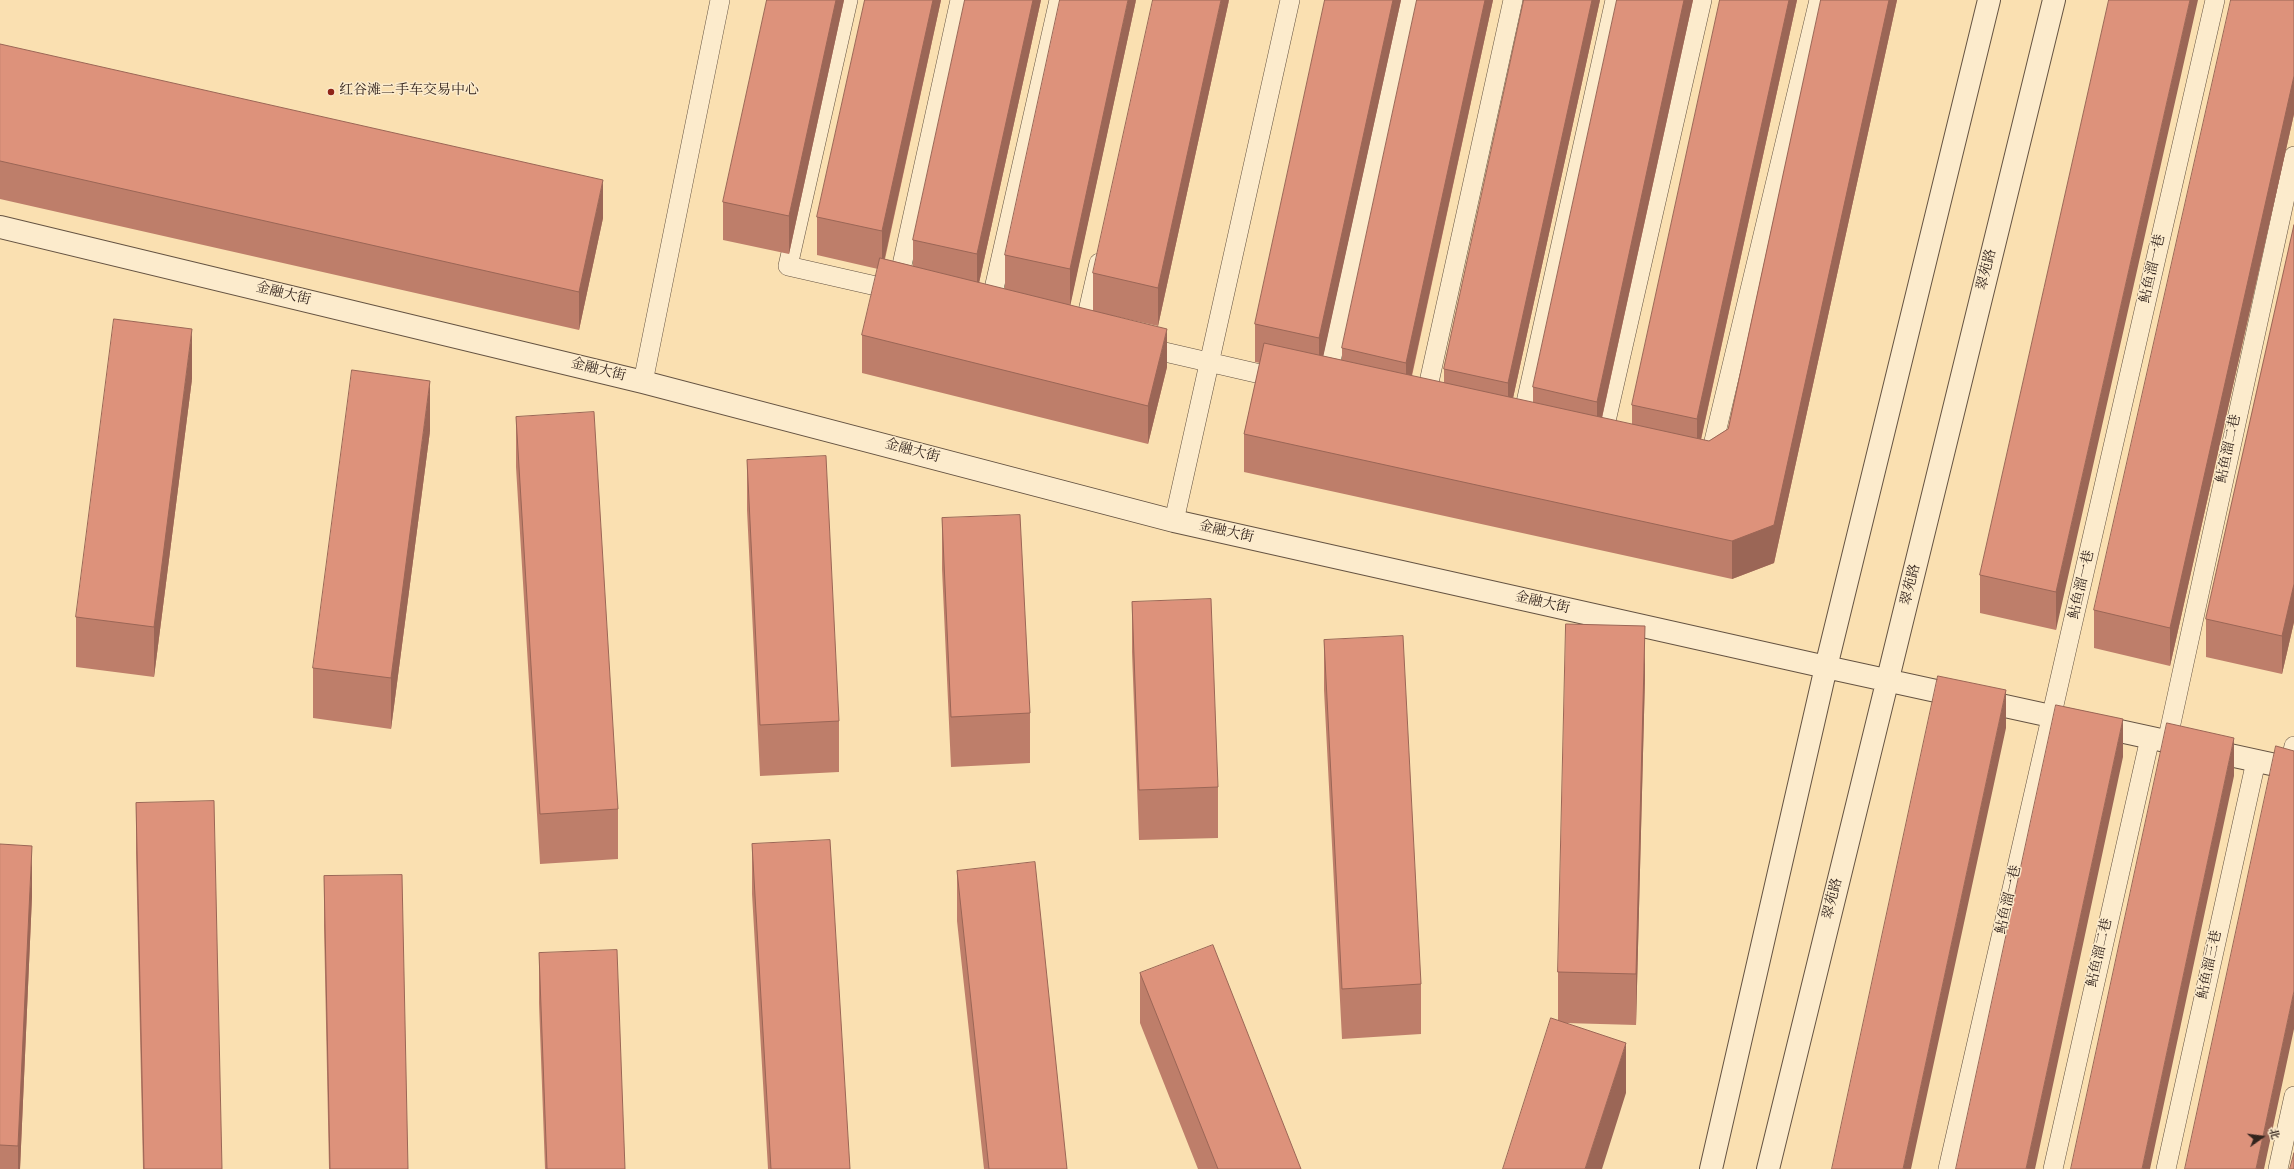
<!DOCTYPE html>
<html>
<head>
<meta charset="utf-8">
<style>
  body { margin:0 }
  #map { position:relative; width:2294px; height:1169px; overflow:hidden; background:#fae0b1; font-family:"Sorts Mill Goudy","Noto Serif SC",serif }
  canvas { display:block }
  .north { position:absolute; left:2242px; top:1117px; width:40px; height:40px; -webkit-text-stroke:3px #fcebcc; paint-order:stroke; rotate:76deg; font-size:11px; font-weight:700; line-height:16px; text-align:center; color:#33241d }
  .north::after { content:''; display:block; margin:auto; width:14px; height:18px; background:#33241d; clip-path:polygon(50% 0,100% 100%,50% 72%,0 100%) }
</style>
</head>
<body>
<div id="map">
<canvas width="2294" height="1169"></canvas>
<div class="north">北</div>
</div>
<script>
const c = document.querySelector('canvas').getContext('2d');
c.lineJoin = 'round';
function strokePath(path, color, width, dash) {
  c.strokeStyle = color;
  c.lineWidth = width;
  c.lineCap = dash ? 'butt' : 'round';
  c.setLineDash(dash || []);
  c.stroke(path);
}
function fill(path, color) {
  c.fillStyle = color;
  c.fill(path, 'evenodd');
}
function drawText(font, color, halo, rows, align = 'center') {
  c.font = font + ' "Sorts Mill Goudy","Noto Serif SC",serif';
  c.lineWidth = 3;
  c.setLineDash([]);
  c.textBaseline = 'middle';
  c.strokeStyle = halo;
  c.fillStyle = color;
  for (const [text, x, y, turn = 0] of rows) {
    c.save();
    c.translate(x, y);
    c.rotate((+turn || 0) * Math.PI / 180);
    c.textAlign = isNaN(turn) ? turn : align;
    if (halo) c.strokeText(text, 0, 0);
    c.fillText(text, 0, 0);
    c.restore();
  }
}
const service = new Path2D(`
  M848,0L788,266L898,291
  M897,288L960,0
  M989,311L1059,0
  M1083,333L1099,263
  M1143,347L1282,379
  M643,382L720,0
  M1326,384L1410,0
  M1424,405L1513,0
  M1521,425L1615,0
  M1601,443L1702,0
  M1709,462L1819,0
  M1174,521L1290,0
  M2167,742L2294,156
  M2289,768L2294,746
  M1948,1169L2215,0
  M2053,1169L2150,738
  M2166,1169L2256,761
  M2278,1169L2294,1096`);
const tertiary = new Path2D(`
  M0,227L643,382L1174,521L1826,667L2294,769
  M1711,1169L1826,667L1989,0
  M1768,1169L2054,0`);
strokePath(service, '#655342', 20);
strokePath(tertiary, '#655342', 24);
strokePath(service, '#fcebcc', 19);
strokePath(tertiary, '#fcebcc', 22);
fill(new Path2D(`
  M767,0H844L789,254L723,240V202Z
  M865,0H941L885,259L913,266V240L965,0H1041L979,283L1005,289V255L1136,0L1070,305L1093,311V273L1229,0L1158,326L1114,316L1167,367L1148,444L862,373V335L878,269L817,255V217Z
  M1325,0H1401L1323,356L1342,360V348L1417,0H1493L1412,376L1444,383V369L1524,0H1600L1513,398L1533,403V387L1617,0H1693L1602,418L1632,425V405L1720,0H1797L1701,440L1709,441L1728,429L1821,0H1897L1774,563L1732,579L1244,472V434L1260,363L1255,362V324Z
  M2109,0L2056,630L1980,613V575Z
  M2294,0V114L2170,666L2094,648V610Z
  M0,44L603,218L579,330L0,199Z
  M2294,225V622L2282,674L2206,657V619Z
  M192,379L154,677L76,667V617Z
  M516,417L618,809V859L540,864L516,467Z
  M430,431L391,729L313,718V668Z
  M747,460L839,721V772L760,776L747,510Z
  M942,518L1030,713V763L951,767L942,569Z
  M1132,602L1218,787V838L1139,840L1132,652Z
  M1324,640L1421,984V1034L1342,1039L1324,690Z
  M1645,676L1636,1025L1565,1023L1626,1093L1558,1020V972Z
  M136,803L222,1169H143L136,853Z
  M0,844L32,896L20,1169H0Z
  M752,844L850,1169H768L752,894Z
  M957,871L1067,1169H984L957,921Z
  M324,876L408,1169H329L324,926Z
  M539,953L625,1169H545L539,1003Z
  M1140,973L1301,1169H1198L1140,1023Z`), '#be7e6a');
fill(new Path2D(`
  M836,0H844L789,254V216Z
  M933,0H941L882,270V231Z
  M1033,0H1041L977,292V254Z
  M1128,0H1136L1070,307V269Z
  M1221,0H1229L1158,326V288Z
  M1393,0H1401L1319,376V338Z
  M1485,0H1493L1406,401V363Z
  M1592,0H1600L1508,421V383Z
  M1684,0H1693L1597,440V402Z
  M1789,0H1797L1697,457V419Z
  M1889,0H1897L1774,563L1732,579V541Z
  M2190,0H2198L2056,630V592Z
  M2294,76V114L2170,666V628Z
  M603,180V218L579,330V292Z
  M192,329V379L154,677V627Z
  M1167,329V367L1148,444V406Z
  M430,381V431L391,729V678Z
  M2294,584V622L2282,674V636Z
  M1645,626V676L1636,1025V974Z
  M2006,690V728L1911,1169H1903Z
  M2123,719V757L2035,1169H2026Z
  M2234,738V776L2150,1169H2142Z
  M32,846V896L20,1169H18V1146Z
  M2294,991V1029L2264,1169H2256Z
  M1626,1043V1093L1602,1169H1585Z`), '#9b6656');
const building = new Path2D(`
  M767,0H836L789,216L723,202Z
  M865,0H933L882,231L817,217Z
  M965,0H1033L977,254L913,240Z
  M1060,0H1128L1070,269L1005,255Z
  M1153,0H1221L1158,288L1093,273Z
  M1325,0H1393L1319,338L1255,324Z
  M1417,0H1485L1406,363L1342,348Z
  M1524,0H1592L1508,383L1444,369Z
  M1617,0H1684L1597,402L1533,387Z
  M1720,0H1789L1697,419L1632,405Z
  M1821,0H1889L1774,525L1732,541L1244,434L1264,343L1709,441L1728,429Z
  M2109,0H2190L2056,592L1980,575Z
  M2231,0H2294V76L2170,628L2094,610Z
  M0,44L603,180L579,292L0,161Z
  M2294,225V584L2282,636L2206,619Z
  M880,258L1167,329L1148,406L862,335Z
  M114,319L192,329L154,627L76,617Z
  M352,370L430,381L391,678L313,668Z
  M594,412L618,809L540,814L516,417Z
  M826,456L839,721L760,725L747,460Z
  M1020,515L1030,713L951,717L942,518Z
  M1211,599L1218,787L1139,790L1132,602Z
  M1566,624L1645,626L1636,974L1558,972Z
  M1403,636L1421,984L1342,989L1324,640Z
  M1938,676L2006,690L1903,1169H1832Z
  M2056,705L2123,719L2026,1169H1956Z
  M2167,723L2234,738L2142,1169H2071Z
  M2276,746L2294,751V991L2256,1169H2185Z
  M214,801L222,1169H144L136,803Z
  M830,840L850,1169H771L752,844Z
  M0,844L32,846L18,1146L0,1145Z
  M1035,862L1067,1169H989L957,871Z
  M402,875L408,1169H330L324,876Z
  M1213,945L1301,1169H1218L1140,973Z
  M617,950L625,1169H547L539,953Z
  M1551,1018L1626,1043L1585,1169H1503Z
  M2294,1153V1169H2290Z`);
fill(building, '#dd927b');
strokePath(building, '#9b6656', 1);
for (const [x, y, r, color] of [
  [331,92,4,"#8f2418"]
]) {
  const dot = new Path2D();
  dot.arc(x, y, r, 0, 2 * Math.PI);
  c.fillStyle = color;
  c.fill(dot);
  strokePath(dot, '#fcebcc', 1.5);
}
drawText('14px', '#33241d', '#fcebcc', [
  ["红谷滩二手车交易中心",339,92]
], 'left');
drawText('14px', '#33241d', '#fcebcc', [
  ["鲇鱼溜一巷",2154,269,-77],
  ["翠苑路",1988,270,-76],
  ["金融大街",283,295,14],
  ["金融大街",598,371,14],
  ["鲇鱼溜二巷",2230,449,-78],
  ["金融大街",912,452,15],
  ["金融大街",1226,533,13],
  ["翠苑路",1912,585,-76],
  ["鲇鱼溜一巷",2083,585,-77],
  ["金融大街",1542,604,13],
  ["翠苑路",1834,899,-76],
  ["鲇鱼溜一巷",2010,900,-77],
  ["鲇鱼溜二巷",2101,953,-77],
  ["鲇鱼溜三巷",2211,965,-78]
]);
</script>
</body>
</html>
